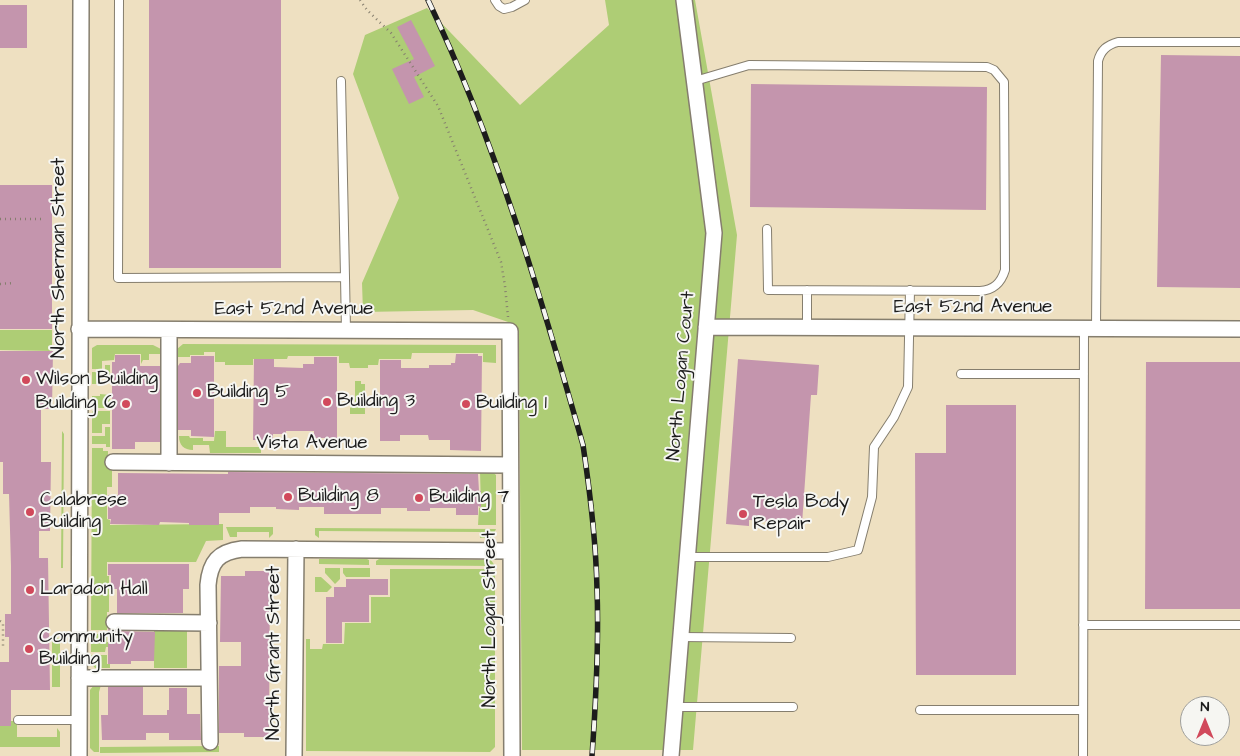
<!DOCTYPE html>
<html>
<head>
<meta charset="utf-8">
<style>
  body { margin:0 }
  #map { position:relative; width:1240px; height:756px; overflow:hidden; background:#eee0c1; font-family:"Architects Daughter",sans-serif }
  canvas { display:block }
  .north { position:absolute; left:1180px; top:696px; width:50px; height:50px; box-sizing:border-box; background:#f6f6f2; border:1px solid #9f9f9c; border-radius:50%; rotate:0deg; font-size:14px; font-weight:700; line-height:20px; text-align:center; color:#1c1c1c }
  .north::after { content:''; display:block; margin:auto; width:18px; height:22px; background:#d1495b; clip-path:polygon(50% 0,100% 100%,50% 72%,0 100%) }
</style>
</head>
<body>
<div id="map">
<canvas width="1240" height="756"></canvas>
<div class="north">N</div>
</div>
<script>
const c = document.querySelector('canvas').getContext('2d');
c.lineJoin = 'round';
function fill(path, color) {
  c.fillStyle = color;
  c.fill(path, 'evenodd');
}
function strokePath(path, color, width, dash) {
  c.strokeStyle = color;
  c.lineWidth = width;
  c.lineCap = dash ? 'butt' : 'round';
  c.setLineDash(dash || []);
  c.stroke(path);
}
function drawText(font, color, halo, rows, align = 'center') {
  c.font = font + ' "Architects Daughter",sans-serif';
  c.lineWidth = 4;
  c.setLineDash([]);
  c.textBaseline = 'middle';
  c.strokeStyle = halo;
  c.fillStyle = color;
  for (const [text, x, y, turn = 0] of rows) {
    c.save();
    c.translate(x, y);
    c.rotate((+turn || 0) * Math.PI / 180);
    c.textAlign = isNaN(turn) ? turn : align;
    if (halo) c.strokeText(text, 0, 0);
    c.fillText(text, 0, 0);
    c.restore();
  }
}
fill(new Path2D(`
  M605,0H695L737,235L693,750H522L519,349L514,324L473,310L363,312L362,283L399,198L353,74L365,35L427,8L520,105L609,25Z
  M0,330H52V351L0,350Z
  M183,344L496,345V363L483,362V353H412L411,359H379L378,365H368V368H350L349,363H339V356H288L287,359H253V365H225V362H215V352H204V355H190V357H177V349Z
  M97,345H153L161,349V354H149V360H143L141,364V354H115L114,360L102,361V369H92V348Z
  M105,365H110V376H100V384H92V372H105Z
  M355,381H361V384H365V414H350V408L355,404Z
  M100,394L110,395V408H92V396H100Z
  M92,411H110V424H102V433H92Z
  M105,427H110V447H106V444H92V436H105Z
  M62,431L64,434L63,568H61Z
  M215,431H226V447H261V453H210L209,445H193V450C184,450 179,445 179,436H189L190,438H203V441H214Z
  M92,448H103V451H108V469H112V487H107V519L110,520V525L223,524V540L206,541L196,562H107V576H109V612H107V630H91Z
  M480,471H491L496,475V525H478L479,508L481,507Z
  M226,527H273V534L269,538V532H237V537H230Z
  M315,528L496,529L492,538H480V532L319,531V538L315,535Z
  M319,559H367L369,560V565L319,564Z
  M379,559L491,560L495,566L376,565V561Z
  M325,568H340V579L335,584L325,573Z
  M343,568H370V577H346L343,573Z
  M390,569H495V747L490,752L306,751V639H310V649H322L323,644H344L345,623H371V597H390Z
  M315,577H321L332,587L327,592H315Z
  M154,630L187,631V668H154Z
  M91,634H107V642H111V647H106L105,652H91Z
  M52,638H60V687H52Z
  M90,655H107V664H110V668H95L90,662Z
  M94,685H101L99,692V752H94L90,748V690Z
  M0,721H17V737H57V728L60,732V747H0Z
  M219,746V752L100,753V747Z`), '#aecd75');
fill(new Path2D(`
  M149,0H281V268H149Z
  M0,5H27V48H0Z
  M411,20L435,66L414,77L424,97L409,104L392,69L414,59L397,27Z
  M1161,55L1240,56V288L1157,287Z
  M751,84L987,87L986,210L750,207Z
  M0,185H52V329H0Z
  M0,351H53L52,409H41V462H51L50,531H39V558H48L50,690H11V726H0V662H9V637H5V614H11V566L9,494H3V462H0Z
  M456,354H478V356H482L481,451L450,450V440H429L428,435H400V441H380V360H401V368H429V365H451V363H455Z
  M115,355H140V366H160V442H135V449H112V362H115Z
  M191,356H214V437L191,436V430H178V366L180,363H191Z
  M314,357H337V438H314V431H286V434H273V440H253L254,359H274V367L303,368V364H314Z
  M738,359L819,365L817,395H811L802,524L749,520V526L726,524Z
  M1146,362H1240V609H1145Z
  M946,405H1016V675H916L915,453H946Z
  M228,472L478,474L479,491H481V507L478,506V515H456V508H430V511H407V508H381V514H324V507H299V510L276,509V507H250V513H219V525H189V523L160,522L159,525L110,524L111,519H108V495H118V473L228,474Z
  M108,564H189V589H183V613H117V589H111V575H108Z
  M245,571H270L269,737H244V733H219V666H241V642H220L221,576H245Z
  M346,579H388V595H369V622H342V643H326V597H334V587H346Z
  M108,629L114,631L155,632L154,661H131V664H108Z
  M108,687H143V715H167V710H169V688H187V714H200L201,740H169V733H146V740H102L101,715H108Z`), '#c495ad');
const lane = new Path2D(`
  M119,0L118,278L345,277L346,331
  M495,0L499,6L504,9L512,7L525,0
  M341,81L345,277
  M695,81L749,65L987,67L994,70L1004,82L1005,270C1001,283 994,290 980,291L768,290L767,229
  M807,290V327
  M1096,328L1098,61C1101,50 1107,45 1118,42H1240
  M961,374H1084
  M687,557H828L858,550L872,497L874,447L894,417L908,387L910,290
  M1083,625H1240
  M681,637L791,638
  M675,707H793
  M920,710H1083
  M18,720H79
  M1083,756L1084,328`);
const street = new Path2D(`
  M706,327L1240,329
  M79,329L510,331L512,756
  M113,462L510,465
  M169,463V330
  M114,622L209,623
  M79,678H209
  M210,742L208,585C210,562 218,552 242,549L511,551
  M79,756L81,0
  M294,756L296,549
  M671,756L714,233L684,0`);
strokePath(lane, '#857e6e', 10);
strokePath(street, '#857e6e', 18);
strokePath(new Path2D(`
  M360,0L367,10L391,33L438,106L501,262L505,286L508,317
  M0,219H42
  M0,284L13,283
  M0,621L3,623V646H0`), '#857e6e', 2.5, [1, 4]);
strokePath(lane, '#fff', 8);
strokePath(street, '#fff', 15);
const rail = new Path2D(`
  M428,0C496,142 540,294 583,445C590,492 596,541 597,589C599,644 596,700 592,756`);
strokePath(rail, '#1c1c1c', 5.5);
strokePath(rail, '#f6f6f2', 4, [11]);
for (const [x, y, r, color] of [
  [26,380,5,"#d1495b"],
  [197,393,5,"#d1495b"],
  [327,402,5,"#d1495b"],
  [126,404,5,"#d1495b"],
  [466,404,5,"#d1495b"],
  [288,497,5,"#d1495b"],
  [419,498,5,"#d1495b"],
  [30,512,5,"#d1495b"],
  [743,514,5,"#d1495b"],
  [30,590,5,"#d1495b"],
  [29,649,5,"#d1495b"]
]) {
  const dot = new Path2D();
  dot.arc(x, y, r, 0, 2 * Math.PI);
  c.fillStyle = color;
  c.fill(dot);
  strokePath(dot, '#f6f6f2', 2);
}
drawText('19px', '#1c1c1c', '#f6f6f2', [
  ["North Sherman Street",60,258,-90],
  ["East 52nd Avenue",973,308],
  ["East 52nd Avenue",294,310],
  ["North Logan Court",682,376,-85],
  ["Vista Avenue",312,444],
  ["North Logan Street",491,619,-90],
  ["North Grant Street",275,653,-90]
]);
drawText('19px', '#1c1c1c', '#f6f6f2', [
  ["Wilson Building",36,380],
  ["Building 5",207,393],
  ["Building 3",337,402],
  ["Building 6",116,404,"right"],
  ["Building 1",476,404],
  ["Building 8",298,497],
  ["Building 7",429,498],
  ["Calabrese",40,501],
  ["Building",40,523],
  ["Tesla Body",753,503],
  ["Repair",753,525],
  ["Laradon Hall",40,590],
  ["Community",39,638],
  ["Building",39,660]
], 'left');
</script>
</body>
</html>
